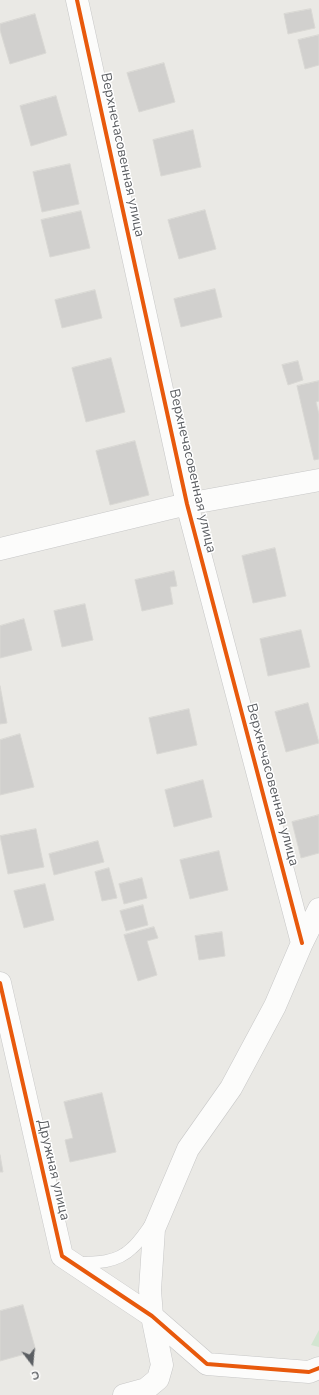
<!DOCTYPE html>
<html>
<head>
<meta charset="utf-8">
<style>
  body { margin:0 }
  #map { position:relative; width:319px; height:1395px; overflow:hidden; background:#eae9e5; font-family:"Nunito Sans",sans-serif }
  canvas { display:block }
  .north { position:absolute; left:12px; top:1343px; width:40px; height:40px; -webkit-text-stroke:3px #fff; paint-order:stroke; rotate:164deg; font-size:11px; font-weight:700; line-height:16px; text-align:center; color:#5b5e62 }
  .north::after { content:''; display:block; margin:auto; width:14px; height:18px; background:#5b5e62; clip-path:polygon(50% 0,100% 100%,50% 72%,0 100%) }
</style>
</head>
<body>
<div id="map">
<canvas width="319" height="1395"></canvas>
<div class="north">С</div>
</div>
<script>
const c = document.querySelector('canvas').getContext('2d');
c.lineJoin = 'round';
function fill(path, color) {
  c.fillStyle = color;
  c.fill(path, 'evenodd');
}
function strokePath(path, color, width, dash) {
  c.strokeStyle = color;
  c.lineWidth = width;
  c.lineCap = dash ? 'butt' : 'round';
  c.setLineDash(dash || []);
  c.stroke(path);
}
function drawText(font, color, halo, rows, align = 'center') {
  c.font = font + ' "Nunito Sans",sans-serif';
  c.lineWidth = 3;
  c.setLineDash([]);
  c.textBaseline = 'middle';
  c.strokeStyle = halo;
  c.fillStyle = color;
  for (const [text, x, y, turn = 0] of rows) {
    c.save();
    c.translate(x, y);
    c.rotate((+turn || 0) * Math.PI / 180);
    c.textAlign = isNaN(turn) ? turn : align;
    if (halo) c.strokeText(text, 0, 0);
    c.fillText(text, 0, 0);
    c.restore();
  }
}
fill(new Path2D(`
  M319,1330V1347L311,1345Z`), '#d3e5d1');
const building = new Path2D(`
  M311,9L315,28L288,34L284,14Z
  M35,14L46,53L10,64L0,30V24Z
  M319,35V65L305,69L298,40Z
  M164,63L175,102L139,112L127,73Z
  M56,96L67,135L31,146L20,106Z
  M193,130L201,167L161,176L153,140Z
  M70,164L79,204L42,212L33,172Z
  M205,210L216,249L179,259L168,220Z
  M81,211L90,248L50,257L41,220Z
  M215,289L222,317L181,327L174,299Z
  M95,290L102,318L62,328L55,300Z
  M111,358L125,412L86,422L72,368Z
  M298,361L303,380L288,385L282,365Z
  M319,381V401L316,402L319,414V459L314,460L297,386Z
  M135,441L149,495L110,505L96,451Z
  M275,548L286,596L253,603L242,556Z
  M174,571L177,586L170,587L173,604L142,611L135,580Z
  M85,604L93,640L62,647L54,611Z
  M24,619L32,650L0,658V626Z
  M301,630L310,667L268,676L260,639Z
  M0,686L7,723L0,724Z
  M308,703L319,743L286,752L275,712Z
  M189,709L197,745L157,754L149,718Z
  M20,734L34,787L0,795V740Z
  M203,780L212,817L174,827L165,790Z
  M319,815V853L301,858L292,822Z
  M36,829L44,867L8,874L0,836Z
  M98,841L104,862L54,875L49,854Z
  M219,851L228,890L190,899L180,860Z
  M109,868L117,898L102,901L95,872Z
  M142,878L147,898L124,904L119,884Z
  M45,884L54,920L24,928L14,891Z
  M143,905L148,925L126,931L120,911Z
  M154,927L158,938L147,941L157,975L138,981L124,935Z
  M222,932L225,956L199,960L195,936Z
  M102,1093L116,1152L70,1162L65,1140L73,1138L64,1102Z
  M0,1155L3,1172H0Z
  M23,1305L36,1351L0,1361V1311Z`);
fill(building, '#d1d0ce');
strokePath(building, '#d9d8d4', 1);
const service = new Path2D(`
  M76,1263C96,1263 117,1263 132,1248C140,1241 146,1231 152,1223`);
const minor = new Path2D(`
  M77,0L187,504L302,943
  M0,549L187,504L319,480
  M0,983L62,1256L152,1316L207,1364L309,1372L319,1368
  M124,1395L146,1389L158,1379L162,1365L152,1316L150,1290L154,1229L188,1149L231,1088L275,1006L302,943L319,909`);
strokePath(service, '#c7c7c7', 13);
strokePath(minor, '#c7c7c7', 23);
strokePath(service, '#fcfcfb', 12);
strokePath(minor, '#fcfcfb', 22);
strokePath(new Path2D(`
  M77,0L187,504L302,943
  M0,983L62,1256L152,1316L207,1364L309,1372L319,1368`), '#e8590c', 4);
drawText('14px', '#5b5e62', '#fff', [
  ["Верхнечасовенная улица",122,155,78],
  ["Верхнечасовенная улица",192,471,77],
  ["Верхнечасовенная улица",272,785,75],
  ["Дружная улица",53,1170,77]
]);
</script>
</body>
</html>
